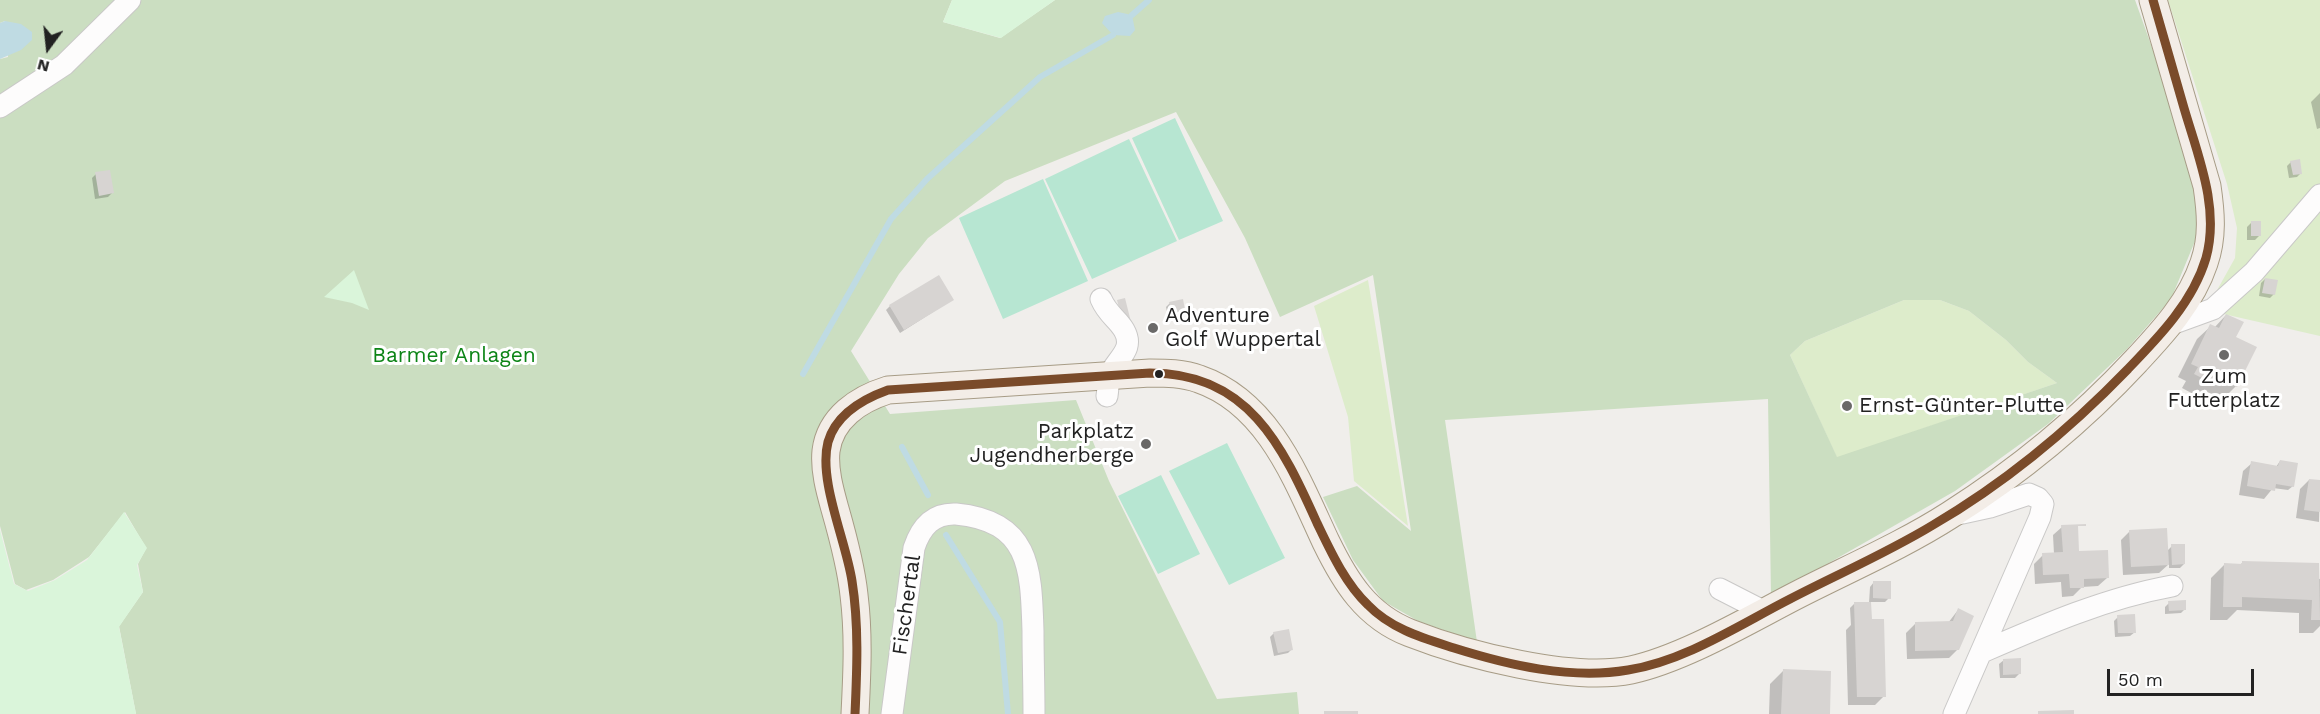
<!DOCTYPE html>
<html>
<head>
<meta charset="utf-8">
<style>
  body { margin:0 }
  #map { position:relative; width:2320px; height:714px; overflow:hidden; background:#f0eeeb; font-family:"Work Sans",sans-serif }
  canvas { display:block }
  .north { position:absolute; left:18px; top:18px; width:60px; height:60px; -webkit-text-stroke:4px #fff; paint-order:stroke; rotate:195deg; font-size:16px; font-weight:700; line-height:24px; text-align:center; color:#222 }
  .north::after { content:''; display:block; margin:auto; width:21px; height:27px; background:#222; clip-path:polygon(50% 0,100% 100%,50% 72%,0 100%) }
  .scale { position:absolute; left:2107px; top:669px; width:147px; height:27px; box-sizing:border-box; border:3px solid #222; border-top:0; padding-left:8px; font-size:18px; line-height:21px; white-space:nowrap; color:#222; -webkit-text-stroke:4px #fff; paint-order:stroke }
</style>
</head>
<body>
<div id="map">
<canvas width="2320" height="714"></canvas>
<div class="north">N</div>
<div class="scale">50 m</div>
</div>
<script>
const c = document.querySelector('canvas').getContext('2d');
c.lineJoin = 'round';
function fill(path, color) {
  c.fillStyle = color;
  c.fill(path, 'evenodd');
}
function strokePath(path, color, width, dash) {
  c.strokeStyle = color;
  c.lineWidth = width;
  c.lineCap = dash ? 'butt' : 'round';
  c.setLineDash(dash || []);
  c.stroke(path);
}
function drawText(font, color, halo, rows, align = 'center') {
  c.font = font + ' "Work Sans",sans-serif';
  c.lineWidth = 6;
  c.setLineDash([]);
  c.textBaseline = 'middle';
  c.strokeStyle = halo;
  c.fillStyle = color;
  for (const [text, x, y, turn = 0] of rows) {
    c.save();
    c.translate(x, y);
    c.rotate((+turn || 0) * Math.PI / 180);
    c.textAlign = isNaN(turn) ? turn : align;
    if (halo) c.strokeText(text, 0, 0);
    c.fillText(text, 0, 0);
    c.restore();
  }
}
fill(new Path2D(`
  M2168,0H2320V336L2206,310L2235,258L2237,228L2227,184Z
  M1368,280L1408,526L1354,481L1348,417L1314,306Z
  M1904,300H1940L1969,311L2006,340L2028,362L2057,383L1837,458L1790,355L1805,341Z`), '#ddeccb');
fill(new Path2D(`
  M0,0H952L943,22L1000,38L1055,0H2135L2184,137L2197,184L2200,229L2171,299L2127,349L2048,424L1955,491L1771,596L1768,399L1445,420L1477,642L1418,621L1383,601L1353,560L1323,497L1357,486L1411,531L1373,275L1280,317L1245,238L1176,112L1005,181L928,238L899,274L851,351L890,414L1076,400L1109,481L1217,699L1297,692L1299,714H136L119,626L143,592L138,564L146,548L125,512L89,557L53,580L26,590L15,584L0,526V59L8,57L5,21L0,23ZM1904,300H1940L1969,311L2006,340L2028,362L2057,383L1837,457L1790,355L1805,341Z`), '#cbdec1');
fill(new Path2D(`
  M952,0H1055L1001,38L943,22Z
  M354,270L369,310L352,303L324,297Z
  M124,512L147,548L137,565L143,592L119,627L136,714H0V530L14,584L28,591L55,580L87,560Z`), '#daf5da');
fill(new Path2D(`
  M1175,118L1223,221L1179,240L1132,138Z
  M1129,139L1177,241L1092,279L1045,179Z
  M1043,179L1088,281L1003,319L959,218Z
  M1227,443L1285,558L1229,585L1169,471Z
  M1161,475L1200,554L1158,574L1118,496Z`), '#b7e6d2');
fill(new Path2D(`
  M1118,12L1132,15L1135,30L1130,36L1113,35L1102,23L1105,16Z
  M5,21L21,24L32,32V40L21,50L0,59V23Z`), '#bfdbe3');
fill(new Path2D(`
  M2320,93V128L2317,129L2311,102Z
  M2291,162L2301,173L2297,177L2289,178L2287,166Z
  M96,174L112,193L108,197L95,199L92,178Z
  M2251,223L2259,236L2255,240H2247V227Z
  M2265,279L2274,294L2270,298L2259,296L2261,283Z
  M952,300L900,333L886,310L890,306Z
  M1170,303L1183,309L1179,313L1168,316L1166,307Z
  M2226,315L2234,338L2236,386L2223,399L2203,390L2197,396L2182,388L2186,381L2178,377L2197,339L2211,326L2214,328Z
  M2280,461L2293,486L2288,490L2273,488L2264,499L2239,495L2243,471L2252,463L2276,467Z
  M2309,480L2320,482L2319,522L2296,518L2300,489Z
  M2062,527L2078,553L2107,578L2098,586L2082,587L2073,596L2062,597L2061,582L2035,584L2034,564L2043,555L2054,554L2053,535Z
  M2130,531L2167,551L2172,546L2184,564L2180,568H2169V564L2159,573L2123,575L2121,540Z
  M2242,563L2320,579V626L2313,633H2299V613L2237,610L2227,620H2210L2211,578L2224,565H2240Z
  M1874,582L1889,598L1885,602H1870V621L1884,696L1875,705H1848L1846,630L1851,625L1850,608L1854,604L1869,603L1870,587Z
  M2169,603L2185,609L2181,613L2165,614V607Z
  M1958,610V649L1949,658L1907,659L1906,633L1915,624L1948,623Z
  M2118,617L2135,632L2130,636L2115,637L2114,621Z
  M1274,633L1292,649L1288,653L1274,656L1270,637Z
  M2004,660L2019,674L2015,678H2000L1999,664Z
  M1783,671L1829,714H1769L1770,684Z`), '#0003');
strokePath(new Path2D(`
  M1132,15L1149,0
  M803,374L891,219L927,179L1040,77L1113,35
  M902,447L928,495
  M946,535L1000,622L1008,714`), '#bfdbe3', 6);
fill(new Path2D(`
  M2300,159L2302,174L2293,175L2290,161Z
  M110,170L114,193L99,196L95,172Z
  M2251,221H2261V236H2251Z
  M939,275L954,300L904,330L889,305Z
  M2265,278L2278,280L2275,295L2262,293Z
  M1125,298L1131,322L1123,324L1117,300Z
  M1183,299L1185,310L1172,312L1169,302Z
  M2226,314L2244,322L2236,337L2257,347L2237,387L2215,376L2212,383L2194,374L2198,367L2191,364L2210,324L2219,328Z
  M2280,460L2298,463L2294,487L2276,484L2275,491L2247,486L2251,461L2278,466Z
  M2309,479L2320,480V512L2304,510Z
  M2086,524V526H2078L2079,551L2108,550L2109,578L2084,579V588H2070L2069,574L2043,575L2042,553L2063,552L2061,525Z
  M2167,528L2169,565L2131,567L2129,530Z
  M2171,544H2185V564L2172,565Z
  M2242,561L2319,563L2320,620H2311L2312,600L2242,597V607H2223L2224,563L2242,564Z
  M1873,581H1891V599L1873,598Z
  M2186,600V610L2169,611L2168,601Z
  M1854,602H1871L1872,619H1884L1886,697H1857Z
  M1958,608L1974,616L1959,650L1915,651V622L1953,621Z
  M2135,614L2136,633H2118L2117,615Z
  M1289,629L1293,650L1278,653L1273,632Z
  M2021,658V674L2003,675V659Z
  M1783,669L1831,671L1830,714H1781Z
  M2074,710V714H2038V711Z
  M1324,711H1358V714H1324Z`), '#d7d4d2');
const minor = new Path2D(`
  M0,107L64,65L130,0
  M1101,299C1108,315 1117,318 1124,330C1136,351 1114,360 1109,377C1108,383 1108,390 1107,396
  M2169,325L2213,309L2254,272L2320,195
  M1720,589L1765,612
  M1982,652C2044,625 2106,598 2172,586
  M892,714L914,548C921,527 933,513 956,514C1031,521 1031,570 1033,631C1033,659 1034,686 1034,714
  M1954,714L2040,517L2043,504L2038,498L2029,494L1990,507L1958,514`);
const major = new Path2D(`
  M855,714C857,674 859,635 854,595C851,566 843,537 835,509C830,491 824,470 826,451C830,418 859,399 888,390L1150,373C1166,373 1183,373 1199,379C1269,403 1297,480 1326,542C1345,581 1366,616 1410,633C1466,655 1572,682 1631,670C1685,658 1750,619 1799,594C1848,569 1905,544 1950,515C2018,472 2081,420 2136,361C2163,332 2191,302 2204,263C2213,237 2211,213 2207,186L2153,0`);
strokePath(minor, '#c9c8c7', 23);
strokePath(major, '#a79c86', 29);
strokePath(minor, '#fdfcfc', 21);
strokePath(major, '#f3ede7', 27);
strokePath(new Path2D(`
  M855,714C857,670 859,625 852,581C846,541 818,480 828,442C836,414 863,399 888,390L1150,373C1248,373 1282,445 1317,523C1331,552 1345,583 1368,605C1391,629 1423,638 1454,648C1508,665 1571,680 1628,670C1685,661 1739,625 1790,599C1838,574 1887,553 1933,525C2005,483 2070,429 2128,369C2159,337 2193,302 2206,258C2220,208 2198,156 2184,108C2174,72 2163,36 2153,0`), '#7a4b2a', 9);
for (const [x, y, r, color] of [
  [1153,328,6,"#6a6968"],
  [2224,355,6,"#6a6968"],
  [1159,374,5,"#222"],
  [1847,406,6,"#6a6968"],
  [1146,444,6,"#6a6968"]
]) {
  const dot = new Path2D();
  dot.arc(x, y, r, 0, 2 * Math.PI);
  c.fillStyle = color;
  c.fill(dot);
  strokePath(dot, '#fff', 2);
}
drawText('21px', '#222', '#fff', [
  ["Adventure",1165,316],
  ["Golf Wuppertal",1165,340],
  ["Zum",2224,377,"center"],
  ["Futterplatz",2224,401,"center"],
  ["Ernst-Günter-Plutte",1859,406],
  ["Parkplatz",1134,432,"right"],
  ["Jugendherberge",1134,456,"right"]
], 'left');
drawText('21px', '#0c8416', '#fff', [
  ["Barmer Anlagen",454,356]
]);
drawText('21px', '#222', '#fff', [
  ["Fischertal",907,605,-82]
]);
</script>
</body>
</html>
